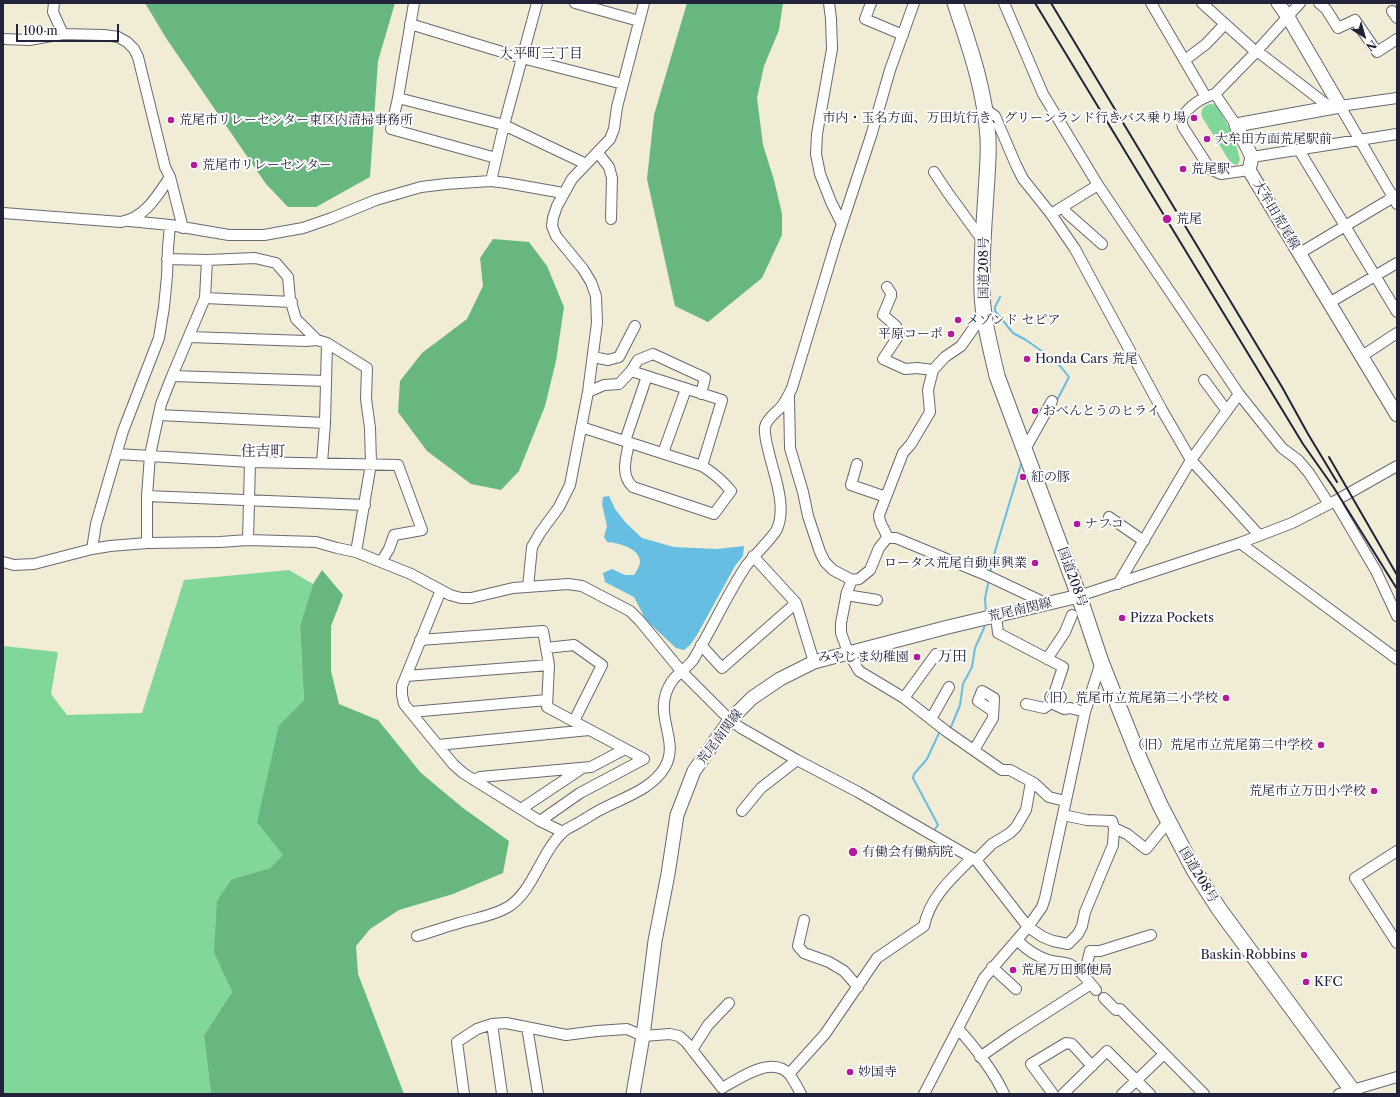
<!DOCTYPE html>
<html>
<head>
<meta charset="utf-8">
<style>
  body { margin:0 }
  #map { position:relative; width:1400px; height:1097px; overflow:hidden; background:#f1ecd6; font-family:"Libre Caslon Text",serif }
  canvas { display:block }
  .frame { position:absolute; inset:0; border:4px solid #22223b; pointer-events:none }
  .north { position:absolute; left:1344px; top:16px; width:40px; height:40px; -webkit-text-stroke:3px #fff; paint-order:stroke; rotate:143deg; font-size:11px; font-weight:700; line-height:16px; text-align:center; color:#22223b }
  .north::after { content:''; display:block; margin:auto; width:14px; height:18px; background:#22223b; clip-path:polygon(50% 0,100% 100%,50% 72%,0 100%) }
  .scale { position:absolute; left:16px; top:24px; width:103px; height:18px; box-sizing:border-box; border:2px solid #22223b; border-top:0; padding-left:5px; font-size:12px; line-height:14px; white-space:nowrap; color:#22223b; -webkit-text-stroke:3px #fff; paint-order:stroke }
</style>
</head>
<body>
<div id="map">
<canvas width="1400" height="1097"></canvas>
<div class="frame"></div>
<div class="north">N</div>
<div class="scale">100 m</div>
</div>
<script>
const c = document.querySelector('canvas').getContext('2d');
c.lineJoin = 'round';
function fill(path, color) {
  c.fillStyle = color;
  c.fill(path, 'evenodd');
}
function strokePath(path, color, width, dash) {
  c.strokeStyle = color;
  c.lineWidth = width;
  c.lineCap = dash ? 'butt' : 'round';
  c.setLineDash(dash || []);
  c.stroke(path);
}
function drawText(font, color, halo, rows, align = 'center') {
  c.font = font + ' "Libre Caslon Text","Noto Serif JP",serif';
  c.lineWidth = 4;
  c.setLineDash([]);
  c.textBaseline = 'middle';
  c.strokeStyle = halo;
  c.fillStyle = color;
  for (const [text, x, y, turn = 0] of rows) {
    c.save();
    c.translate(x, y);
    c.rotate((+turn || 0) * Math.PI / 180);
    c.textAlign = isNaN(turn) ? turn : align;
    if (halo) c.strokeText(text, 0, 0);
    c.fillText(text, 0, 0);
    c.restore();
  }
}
fill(new Path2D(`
  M1211,104L1216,105L1234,136L1240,160L1238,164L1236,165L1230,162L1202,117C1200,110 1204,105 1211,104Z
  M289,570L313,584L300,626L304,700L279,725L284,855L270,868L232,879L214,953L232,992L204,1035L211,1094H3V646L58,652L51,694L67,715L142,713L184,580Z`), '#81d699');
fill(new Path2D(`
  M145,3H395L378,61L370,177L316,207H288L266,184L166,38Z
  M687,3H783L779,30L764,66L757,98L763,145L774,180L782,214V235L762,278L708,322L675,306L647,179L654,115Z
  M493,239L529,242L547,266L564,307L556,361L545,406L519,471L501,490L471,484L427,451L398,412L400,381L422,353L467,319L483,286L480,258Z
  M322,570L343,595L331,626V671L339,704L378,720L421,773L463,808L509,841L503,873L453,894L399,910L370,929L356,946L358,974L404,1094H211L204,1035L232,992L214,953L217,901L232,879L270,868L283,855L257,822L279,725L304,700L300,626L313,584Z`), '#68b781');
fill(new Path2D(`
  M609,496L615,509L626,523L642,538L674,547L717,549L744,546L743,556L735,566L697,635L690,645L684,650L676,648L646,620L634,597L605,582L603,573L612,569L625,575H634C636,572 639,568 640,563C641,548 618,543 607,542L604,537L607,526L602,504L603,497Z`), '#66bfe3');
strokePath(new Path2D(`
  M1000,297L995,307V311L1013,333L1026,340L1050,357L1061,367L1069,377L1043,427
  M990,574L995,551L1022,461
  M986,613L985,598L989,580
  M948,728L951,727L960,705L963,684L972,667L975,648L984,628L985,623
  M935,829L938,825L913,778L914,774L927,759L940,731`), '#66bfe3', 2);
const minor = new Path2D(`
  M54,3L53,12L63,34
  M414,3L398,98L391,129L496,158
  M575,3L639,21
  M829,3L831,19L832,49L817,134L816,154L820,174L831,202L842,224
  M871,3L865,19L903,35
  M1004,3L1043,94L1098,185L1239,394L1282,448L1298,460L1309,473L1329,504
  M1151,3L1206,97
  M1202,3L1256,52
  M1319,3L1326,9L1338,28L1355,20L1377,52L1397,39
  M1392,11L1397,18
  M410,24L522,58L623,84
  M3,39L29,40L63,34L104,35L118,37L127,42L134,49L138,57L165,167L170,177C157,196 145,218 121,222L3,213
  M1257,51L1331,108
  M1185,60L1206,44L1225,24
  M1215,94L1236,125
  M398,98L504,125L586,164
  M1397,98L1340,106L1397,204
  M985,109L995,116L1016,165L1023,179L1051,214L1075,249L1162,410L1191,460L1259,535
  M1299,150L1397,312
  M598,153L609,167L612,178L611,219
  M1252,157L1397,134
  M1249,170L1221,174L1210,169L1183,127L1181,119C1189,106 1200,98 1215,94L1256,52L1300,3
  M934,172L948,193L983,241
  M170,177L183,228
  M491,181L504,125L537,3
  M1063,207L1067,213L1102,244
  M1051,214L1098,185
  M129,221L170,225L229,235H264L303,228L332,218L376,200L421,187L446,184L491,181L507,183L563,193
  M1300,253L1397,195
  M167,259L207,260L255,258L276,263L288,277L290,299L296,319L317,340
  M887,287L891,293V296L883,315L896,326L893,330L899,335L883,359L905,369L917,368L933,370
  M205,298L292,302
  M1329,303L1397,263
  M985,319H980L961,346L945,357L933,370L928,390L930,412L911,444L903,453L879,515C879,525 886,529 887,538H896L988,576L1041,601V605
  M189,337L306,341L317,340L327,343L367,368L366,399L370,428L371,464L356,552
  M1362,356L1397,333
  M593,357L608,360L619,357L635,326
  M631,371L722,400L702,466
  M172,376L326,381
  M1204,380L1227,411
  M588,392L604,385L619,384L631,371L638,360L653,354L705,378L701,394
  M789,396L790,448L803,492L808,516L820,552L825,562L833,570L852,580L859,579L870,570L879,548L887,538
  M159,415L325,423
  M581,427L702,466C714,473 722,480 731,491L714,514L633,487C620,475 626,458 629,443
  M625,441L647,376
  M1023,448L1028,444L1052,401
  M663,453L686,389
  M117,454L250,462L398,465L422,530L394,535L389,549L381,562
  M322,463L325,423L327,343
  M857,464L851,485L886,497
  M147,496L365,505
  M1335,501L1376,571L1397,616
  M1109,517L1144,541
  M248,540L250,462
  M147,543V496L150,455L161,404L172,376L205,298L207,260
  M1240,543L1397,659
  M92,549L96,524L123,431L159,338L164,307L167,276L168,248L170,225
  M753,556L796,603L814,662
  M3,562L14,565L34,564L92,549L110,546L147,543L220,542L248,540L316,542L337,548L356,552L411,574L450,595L461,598H471L513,588L568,584L582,586L630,611L640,621L682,672L730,720L741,728L797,760L858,792L972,858L976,860L1028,927L1043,937L1053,941L1068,944L1078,934L1082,926L1085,912L1113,845L1114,828L1112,821L1087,820L1063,815
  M852,580L847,592L841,623V633L848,652L859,671L904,698L946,731L1002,770H1010L1034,783L1049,797L1065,801
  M1118,584L1191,460L1239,394
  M528,587L532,547L540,533L559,507L570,485L588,392L597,323L596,296L591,282L583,269L556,236L552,226L553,218L557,206L572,179L610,139L614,129L617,107L644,3
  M441,590L402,686V695L404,704L453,764L463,773L540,821L563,832
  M846,595L877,600
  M1079,596L1240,543L1292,523L1335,501L1397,466
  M996,615L998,633L1063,667L1051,703
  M420,640L543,631L549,665L547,707L644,759L580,793L540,821
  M701,645L722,668L796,603
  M546,648L574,645L602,665L574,721
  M1047,659L1065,632L1072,615
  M406,676L549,665
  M904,698L936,654
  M1026,704L1044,708L1051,703L1064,709L1070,708L1085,712
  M411,712L547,700
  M931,719L949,687
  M438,745L589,730
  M974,750L993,718L994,698L982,691L978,701L993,711
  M474,780L480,777L591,767L625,749
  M521,809L581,769
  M742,811L761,788L797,760
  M1114,828L1127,834L1146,849L1168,822
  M1397,851L1355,878L1397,943
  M976,860L992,844L1010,833L1016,827L1026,810L1031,782
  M804,920L798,946L804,953L829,962L844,971L858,987
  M417,936C431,932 445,927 459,923C476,918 493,916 508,907C533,892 541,852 563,832C567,828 573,826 578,823C587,818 595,812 604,808C625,797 652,789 665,767C681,739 650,714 672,681C678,673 687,668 693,660C712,629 726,596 746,566C754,555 772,539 777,529C787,506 774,475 769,453C767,445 764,435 765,427C767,418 776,413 781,407C786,401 789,394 792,388L836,242L871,136L890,70L914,3
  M1017,940C1026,949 1035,956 1048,960C1055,962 1062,962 1069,964C1079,968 1090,983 1096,990
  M992,967L1016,989
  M1084,976L1090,951H1100L1151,935
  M1104,998L1116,1010L1120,1009L1204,1094
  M492,1024L502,1094
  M527,1027L538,1094
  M958,1029C972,1043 996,1075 1004,1094
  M692,1050L708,1025L729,1003
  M980,1057L1013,1034L1091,984
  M789,1074L825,1034L877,958L924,926C930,897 952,878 972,858
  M464,1094L457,1042L477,1029L492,1024L506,1023L566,1035L597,1031L627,1029L643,1036L670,1034L679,1036L686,1042L722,1088C739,1079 772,1054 790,1075C794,1081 798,1088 801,1094
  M924,1094L984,978L1028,927L1042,907L1045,898L1085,712L1101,662
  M1053,1094L1031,1064L1066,1043L1072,1044L1092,1066
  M1063,1094L1107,1051L1150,1094
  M1122,1094L1164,1054
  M1339,1094L1397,1077`);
const major = new Path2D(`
  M1278,3L1288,17L1340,106L1236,125L1252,157L1249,170L1397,415
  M633,1094L643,1036L655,941L668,874L677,815L694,771L730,720L752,698L780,679L814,662L948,627L1079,596`);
const highway = new Path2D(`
  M955,3C970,48 985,90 988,138C989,156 987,175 986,193C984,226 981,259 982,293C983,321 991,349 997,376L1079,596L1101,662L1140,760L1160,805L1194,870L1219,909L1355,1094`);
strokePath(minor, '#6a6971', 12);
strokePath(major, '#6a6971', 15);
strokePath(highway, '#6a6971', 17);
strokePath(minor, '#fff', 10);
strokePath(major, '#fff', 13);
strokePath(highway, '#fff', 15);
strokePath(new Path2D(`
  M1035,3L1303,444L1334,488L1397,589
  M1051,3L1282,387L1308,434L1337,482
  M1329,457L1397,575`), '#22223b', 2);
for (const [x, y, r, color] of [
  [1194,118,4,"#b5179e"],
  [171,120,4,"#b5179e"],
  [1207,139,4,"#b5179e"],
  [194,165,4,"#b5179e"],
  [1183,169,4,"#b5179e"],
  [1167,219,5,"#b5179e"],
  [958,320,4,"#b5179e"],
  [951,334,4,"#b5179e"],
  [1027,359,4,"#b5179e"],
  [1035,411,4,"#b5179e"],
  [1023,477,4,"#b5179e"],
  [1077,524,4,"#b5179e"],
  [1035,563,4,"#b5179e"],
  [1122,618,4,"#b5179e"],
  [917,657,4,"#b5179e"],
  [1226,698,4,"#b5179e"],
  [1321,745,4,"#b5179e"],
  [1374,791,4,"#b5179e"],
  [853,852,5,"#b5179e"],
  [1304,955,4,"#b5179e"],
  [1013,970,4,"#b5179e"],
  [1306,982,4,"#b5179e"],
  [850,1072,4,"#b5179e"]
]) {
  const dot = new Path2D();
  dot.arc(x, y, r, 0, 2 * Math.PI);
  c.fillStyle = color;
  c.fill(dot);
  strokePath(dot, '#fff', 1.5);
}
drawText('13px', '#22223b', '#fff', [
  ["市内・玉名方面、万田坑行き、グリーンランド行きバス乗り場",1186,118,"right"],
  ["荒尾市リレーセンター東区内清掃事務所",179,120],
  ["大牟田方面荒尾駅前",1215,139],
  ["荒尾市リレーセンター",202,165],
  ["荒尾駅",1191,169],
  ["荒尾",1176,219],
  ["メゾンド セピア",966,320],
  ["平原コーポ",943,334,"right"],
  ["Honda Cars 荒尾",1035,359],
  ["おべんとうのヒライ",1043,411],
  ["紅の豚",1031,477],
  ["ナフコ",1085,524],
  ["ロータス荒尾自動車興業",1027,563,"right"],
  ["Pizza Pockets",1130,618],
  ["みやじま幼稚園",909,657,"right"],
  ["（旧）荒尾市立荒尾第二小学校",1218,698,"right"],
  ["（旧）荒尾市立荒尾第二中学校",1313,745,"right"],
  ["荒尾市立万田小学校",1366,791,"right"],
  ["有働会有働病院",862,852],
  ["Baskin Robbins",1296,955,"right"],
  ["荒尾万田郵便局",1021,970],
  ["KFC",1314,982],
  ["妙国寺",858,1072]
], 'left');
drawText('13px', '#22223b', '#fff', [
  ["大牟田荒尾線",1276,215,59],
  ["国道208号",984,268,-90],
  ["国道208号",1072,577,70],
  ["荒尾南関線",1020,610,-13],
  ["荒尾南関線",720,737,-53],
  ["国道208号",1198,875,59]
]);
drawText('14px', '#22223b', '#fff', [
  ["大平町三丁目",541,54]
]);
drawText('15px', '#22223b', '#fff', [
  ["住吉町",263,452],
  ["万田",952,657]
]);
</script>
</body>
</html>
